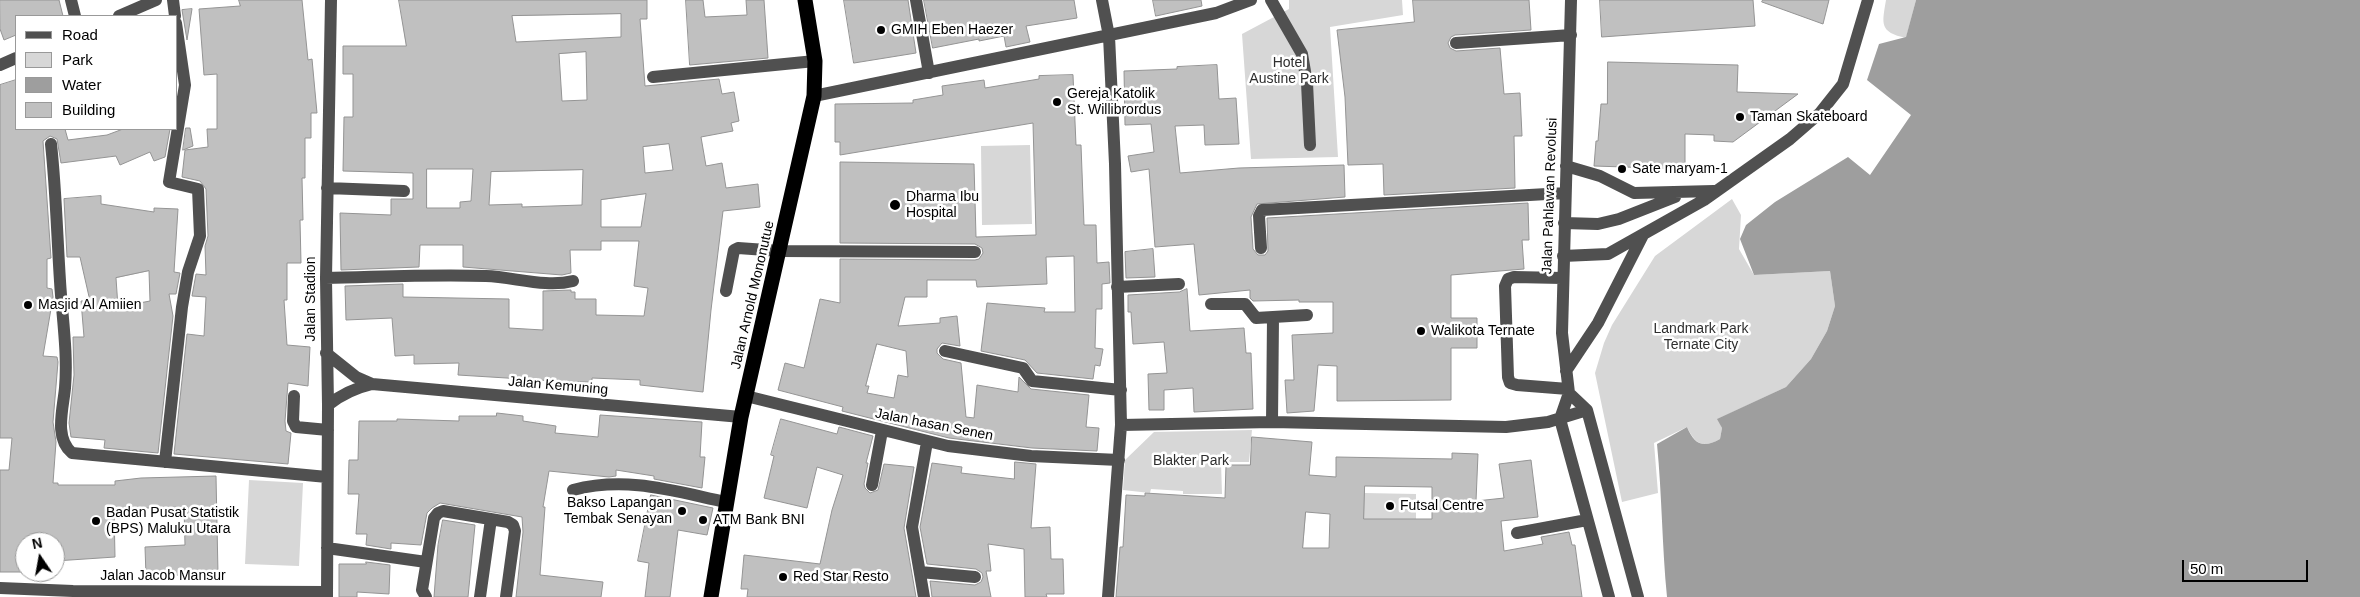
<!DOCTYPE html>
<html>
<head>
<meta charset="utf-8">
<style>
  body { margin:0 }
  #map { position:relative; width:2360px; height:597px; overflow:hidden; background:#fff; font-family:Arial,sans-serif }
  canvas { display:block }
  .legend { position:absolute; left:15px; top:15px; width:162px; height:115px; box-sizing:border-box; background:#fff; border:1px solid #999; margin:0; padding:6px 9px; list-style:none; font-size:15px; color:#000 }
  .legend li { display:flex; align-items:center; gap:10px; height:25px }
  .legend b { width:25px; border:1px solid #999 }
  .north { position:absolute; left:15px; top:532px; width:50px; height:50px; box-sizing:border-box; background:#fff; border:1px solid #999; border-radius:50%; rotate:348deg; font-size:14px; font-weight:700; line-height:20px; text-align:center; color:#000 }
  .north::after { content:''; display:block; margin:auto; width:18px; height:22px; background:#000; clip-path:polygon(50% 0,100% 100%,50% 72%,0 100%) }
  .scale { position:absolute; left:2182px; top:560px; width:126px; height:22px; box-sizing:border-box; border:2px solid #000; border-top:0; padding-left:6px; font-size:15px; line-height:18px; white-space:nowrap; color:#000; -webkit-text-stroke:4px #fff; paint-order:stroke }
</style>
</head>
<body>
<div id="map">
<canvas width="2360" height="597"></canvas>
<ul class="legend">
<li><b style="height:6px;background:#505050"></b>Road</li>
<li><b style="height:14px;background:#d7d7d7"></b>Park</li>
<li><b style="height:14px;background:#9e9e9e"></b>Water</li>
<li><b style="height:14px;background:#c0c0c0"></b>Building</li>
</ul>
<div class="north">N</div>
<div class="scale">50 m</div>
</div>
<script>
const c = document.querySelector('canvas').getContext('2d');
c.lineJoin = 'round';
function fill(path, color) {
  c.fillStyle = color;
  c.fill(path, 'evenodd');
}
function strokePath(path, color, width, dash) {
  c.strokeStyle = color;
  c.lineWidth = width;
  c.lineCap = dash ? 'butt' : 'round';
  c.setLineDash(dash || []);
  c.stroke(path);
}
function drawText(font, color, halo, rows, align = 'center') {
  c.font = font + ' Arial,sans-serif';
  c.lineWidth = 5;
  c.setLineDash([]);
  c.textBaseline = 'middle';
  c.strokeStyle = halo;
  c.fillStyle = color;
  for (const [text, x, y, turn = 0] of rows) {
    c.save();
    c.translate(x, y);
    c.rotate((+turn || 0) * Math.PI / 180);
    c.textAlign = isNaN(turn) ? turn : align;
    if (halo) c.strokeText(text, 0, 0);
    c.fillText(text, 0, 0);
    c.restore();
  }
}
fill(new Path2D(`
  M1289,0H1402L1403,15L1330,27L1338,157L1251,159L1242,34L1289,9Z
  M1886,0H1916L1906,38C1879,32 1882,24 1886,0Z
  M1030,145L1032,224L982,225L981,146Z
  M1732,199L1741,215L1739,249L1754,275L1830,271L1835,306L1827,331L1811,359L1786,387L1718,419L1722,428L1720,439C1703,449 1695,444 1687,427L1654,443L1658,493L1622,502L1595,373L1604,343L1612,325L1655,256Z
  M1252,430L1249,462H1221L1222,494H1183V491L1151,489L1150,493L1123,490L1125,460L1154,432Z
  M249,480L303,483L299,566L245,564Z
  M1364,493L1416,494V520L1364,519Z`), '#d7d7d7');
fill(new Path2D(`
  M1916,0H2360V597H1667C1662,546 1662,495 1657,444L1687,427C1694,444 1703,449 1720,439L1722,428L1717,419L1786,387L1811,359L1827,331L1835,306L1830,271L1754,275L1740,239L1746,225L1775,202L1848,157L1870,175L1911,115L1867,80L1879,44L1906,37Z`), '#9e9e9e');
const building = new Path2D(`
  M0,0H59L63,16H16V35L4,40L0,29Z
  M239,0H302L308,60L312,59L317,113H311V138H305V178H302L303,220H300L301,263H287V300H284L287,345L310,347L308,386L288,383L285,421L286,431L291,433L288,464L174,454L187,334L204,336L206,297L192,296L196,274L206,275L205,246L208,236L206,189L200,181L182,177L185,150L208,147L207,129H217V74L204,75L199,9L240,6Z
  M399,0H647V19H640L645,86L719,79L722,94L734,92L739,121L731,123L733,131L701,137L706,166L722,163L726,188L758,184L760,207L723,211L711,310L703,392L640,385V380L592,378V382H571L458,375L459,363L414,364V355L395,356L392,318L346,320L345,286L403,284V297L509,299V328L543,330V291L571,290V292H575V299H596V315L644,316L648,288L634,286L639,241H601V250H570L571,273L562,275L463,267V245H420L419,267L341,270L340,213L391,215V199H413V173L343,171L344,117H353V74H343V46H406ZM621,14V37L516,42L512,16ZM586,52L587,100L562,101L559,54ZM669,144L673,170L645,173L643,147ZM427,169H473L471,201L460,202V208H427ZM583,170L582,205L522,207V204L489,205L491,172ZM646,194L641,227H601V200Z
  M686,0H703L705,17L747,15L746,0H764L768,58L690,65Z
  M844,0H908L916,53L854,63Z
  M924,0H1074L1077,18L1026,26L1030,42L1006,47L1004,36L979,41V39L933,48Z
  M1153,0H1201L1202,6L1156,16Z
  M1413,0H1529L1531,30L1455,35L1451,37L1448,43L1450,48L1456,51L1500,48L1504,94L1520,93L1522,136H1514L1515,188L1384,195L1383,164L1348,165L1345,97L1337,30L1414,22Z
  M1600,0H1753L1755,26L1602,37Z
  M1763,0H1829L1823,24L1762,2Z
  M192,9L187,40L182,10Z
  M1608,62L1738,65L1737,92L1798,94L1733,142L1714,141V135L1685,134V169L1594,166L1596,141H1598L1601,104H1607Z
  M1217,65L1219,99L1236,98L1239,144L1205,145L1204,125L1175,126L1180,173L1239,168L1344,165L1345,197L1257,204L1251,217L1253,249L1258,255H1265L1268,251L1267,218L1528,203L1529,240H1522L1524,269L1451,275V318H1477V348H1451V400L1337,401V366L1318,365L1314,411L1287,413L1285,380H1294L1292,335L1333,333V302H1299V300L1253,301L1250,298V290L1199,295L1194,244L1155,247L1149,169L1131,172L1128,156L1154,152L1151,124L1125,125L1124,71L1177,69V67Z
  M1073,75L1076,145H1081L1084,225H1096L1097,263L1109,262L1110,283L1102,284V309H1096L1095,348L1103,349L1100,366L1095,365L1093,379L1037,373L1025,360L981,351L987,303L1045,308L1044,312H1075L1074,256L1046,257L1047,284L977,287L976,280H927V297H905L898,326L940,323V318L957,316L960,346L942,343L937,349V353L943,359L961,363L966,417L974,418L977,385L1018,392L1019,377L1031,389L1089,395L1086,427L1099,428L1097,451L1032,448L949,438L842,411L843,407L778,390L785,363L804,368L820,299L840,303V259L975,260L979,259L983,253L982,248L975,244L840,243V162L974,164L976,237L1036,235L1033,123L840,155V142H835V104L913,103V100L943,95L942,86L984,80L985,88L1039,79V76ZM877,344L906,351L908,377L898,375L894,398L867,393L869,386H866Z
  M16,80V129H65L68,140L107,135L123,129H170L165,157L154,161L150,152L120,165L116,156L61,163L57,139L50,136L43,141L51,258L47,259V288L52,289L53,297L43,356L57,357L58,362L53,422L56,442L53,483H58V485H115V481L141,478L216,476L218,574L146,576L145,547L185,545L184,507L114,509L115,557L55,561V542H25V572H0V470H9L12,438H0V85Z
  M186,128H190L193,146L183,150Z
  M101,196V204L154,212V208L178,209L174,272L180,273L176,294H169L173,316L158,453L104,448L105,440L71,437L69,423L74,375L73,337H84L81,301H90L80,257H67L64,199ZM149,271L150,301L118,307L116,278Z
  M1153,249L1155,277L1126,278L1125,252Z
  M1187,289L1190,331L1244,328L1246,353H1251L1253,409L1194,412L1193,388L1164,390V410H1149L1148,374L1167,373L1164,342L1133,344L1131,312H1128V295L1179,292Z
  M497,413L523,416V421L556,426L555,433L598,437L600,415L702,422L700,457H705L702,488L654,479V476L616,470V476L609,477L549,471L543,507H545L540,575L603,582L601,597H516L523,532L522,517L440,503L432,508L427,513L421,545L391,543V549L366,545L367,534H356L359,494H348L349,460H358L359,421H397V419L459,421V416H496Z
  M781,419L837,434L839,427L873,436L866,463H868L864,484L865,488L870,493L878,490L884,464L914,467L904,528L916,597H747L748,589H741L744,555L820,564L832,510L843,475L817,467L807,508L764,498L774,456L771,455Z
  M1252,437L1312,442L1309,475L1336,477V457L1452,459V453L1478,454L1476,501L1504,498L1499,464L1531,460L1538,517L1501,521L1504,551L1543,544L1541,537L1569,532L1572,545H1575L1582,597H1116L1120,547H1123L1126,495L1145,496V493L1225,498L1226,465H1250ZM1365,486L1432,487V519H1364ZM1306,512L1330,514L1329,548H1303Z
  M1015,462L1036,464L1031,528L1050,527L1051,559H1063L1064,594H1046L1047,597H1025L1024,549L988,544L991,571H986L991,597H932L930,581L975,585L981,582L983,577L982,573L976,569L927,564L920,527L932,463L962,467L961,473L1014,479Z
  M651,495L713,508L707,535L678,530L670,597H645L649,563L638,561Z
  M443,520L475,525L468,597H434L438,545Z
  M366,562L390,565L389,594L357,592V597H339V564H366Z`);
fill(building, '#c0c0c0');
strokePath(building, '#949494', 1);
strokePath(new Path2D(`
  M71,0L75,16
  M173,0L175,16
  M916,0L929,73
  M1102,0L1109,36L1115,164L1121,425L1272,422L1506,427L1548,422L1587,410
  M1271,0L1302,54L1307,83L1310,145
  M1571,0L1562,333L1569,393L1560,419L1609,597
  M119,16L156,0
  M1456,43L1571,35
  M0,65L16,58
  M653,77L815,61
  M814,96L1216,13L1251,0
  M51,144C56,190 57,235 60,281C62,316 68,353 65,388C63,409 54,438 72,453L327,477
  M1566,166L1600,176L1634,193L1714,191
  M327,188L404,191
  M1564,223L1598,224L1619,219L1675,197
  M1261,248L1259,216L1262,210L1565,193
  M1563,256L1608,254L1704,200L1790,139L1820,113L1843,84L1868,0
  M326,278C379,277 433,274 486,276C514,277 546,288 573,281
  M1562,278L1514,277L1508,279L1505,286L1508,377L1510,383L1517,385L1568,389
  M1117,287L1179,284
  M726,291L734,250L738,248L780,251L975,252
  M1211,304H1245L1256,318L1307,315
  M945,351L1023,368L1032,381L1121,390
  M326,353L356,377L372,384
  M1566,371L1598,323L1643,235
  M1569,393L1587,410L1638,597
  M294,396L293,421L296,427L328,430
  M746,396L948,446L1031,456L1119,460
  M328,405C342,394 355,388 372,384L741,417
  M1272,422L1273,318
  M165,462L182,307L188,272L200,236L198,189L169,182L185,85L176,23
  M872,485L882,431
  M573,490C627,476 673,491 726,502
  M1517,533L1587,520
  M327,548L426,562
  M920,572L975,577
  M0,588L73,591L327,592
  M327,597L328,405L326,278L331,0
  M426,597L422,590L434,518L438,513L443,511L508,522L513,525L515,531L506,597
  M480,597L491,519
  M924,597L912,527L927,442
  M1108,597L1121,425`), '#505050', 12);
strokePath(new Path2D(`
  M711,597L741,417L814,96L815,61L805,0`), '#000', 15);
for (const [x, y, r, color] of [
  [881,30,5,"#000"],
  [1057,102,5,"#000"],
  [1740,117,5,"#000"],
  [1622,169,5,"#000"],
  [895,205,6,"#000"],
  [28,305,5,"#000"],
  [1421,331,5,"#000"],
  [1390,506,5,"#000"],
  [682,511,5,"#000"],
  [703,520,5,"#000"],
  [96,521,5,"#000"],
  [783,577,5,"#000"]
]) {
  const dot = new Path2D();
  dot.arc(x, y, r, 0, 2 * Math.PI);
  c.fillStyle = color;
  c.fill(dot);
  strokePath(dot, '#fff', 2);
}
drawText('14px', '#000', '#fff', [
  ["GMIH Eben Haezer",891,30],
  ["Gereja Katolik",1067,94],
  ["St. Willibrordus",1067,110],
  ["Taman Skateboard",1750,117],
  ["Sate maryam-1",1632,169],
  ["Dharma Ibu",906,197],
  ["Hospital",906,213],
  ["Masjid Al Amiien",38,305],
  ["Walikota Ternate",1431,331],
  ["Bakso Lapangan",672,503,"right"],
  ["Tembak Senayan",672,519,"right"],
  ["Futsal Centre",1400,506],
  ["Badan Pusat Statistik",106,513],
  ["(BPS) Maluku Utara",106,529],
  ["ATM Bank BNI",713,520],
  ["Red Star Resto",793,577]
], 'left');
drawText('14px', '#2e2e2e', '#fff', [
  ["Hotel",1289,63],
  ["Austine Park",1289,79],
  ["Landmark Park",1701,329],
  ["Ternate City",1701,345],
  ["Blakter Park",1191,461]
]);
drawText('14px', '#000', '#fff', [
  ["Jalan Pahlawan Revolusi",1550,196,-88],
  ["Jalan Arnold Mononutue",753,295,-77],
  ["Jalan Stadion",311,299,-90],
  ["Jalan Kemuning",558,386,5],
  ["Jalan hasan Senen",934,425,11],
  ["Jalan Jacob Mansur",163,576]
]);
</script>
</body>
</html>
